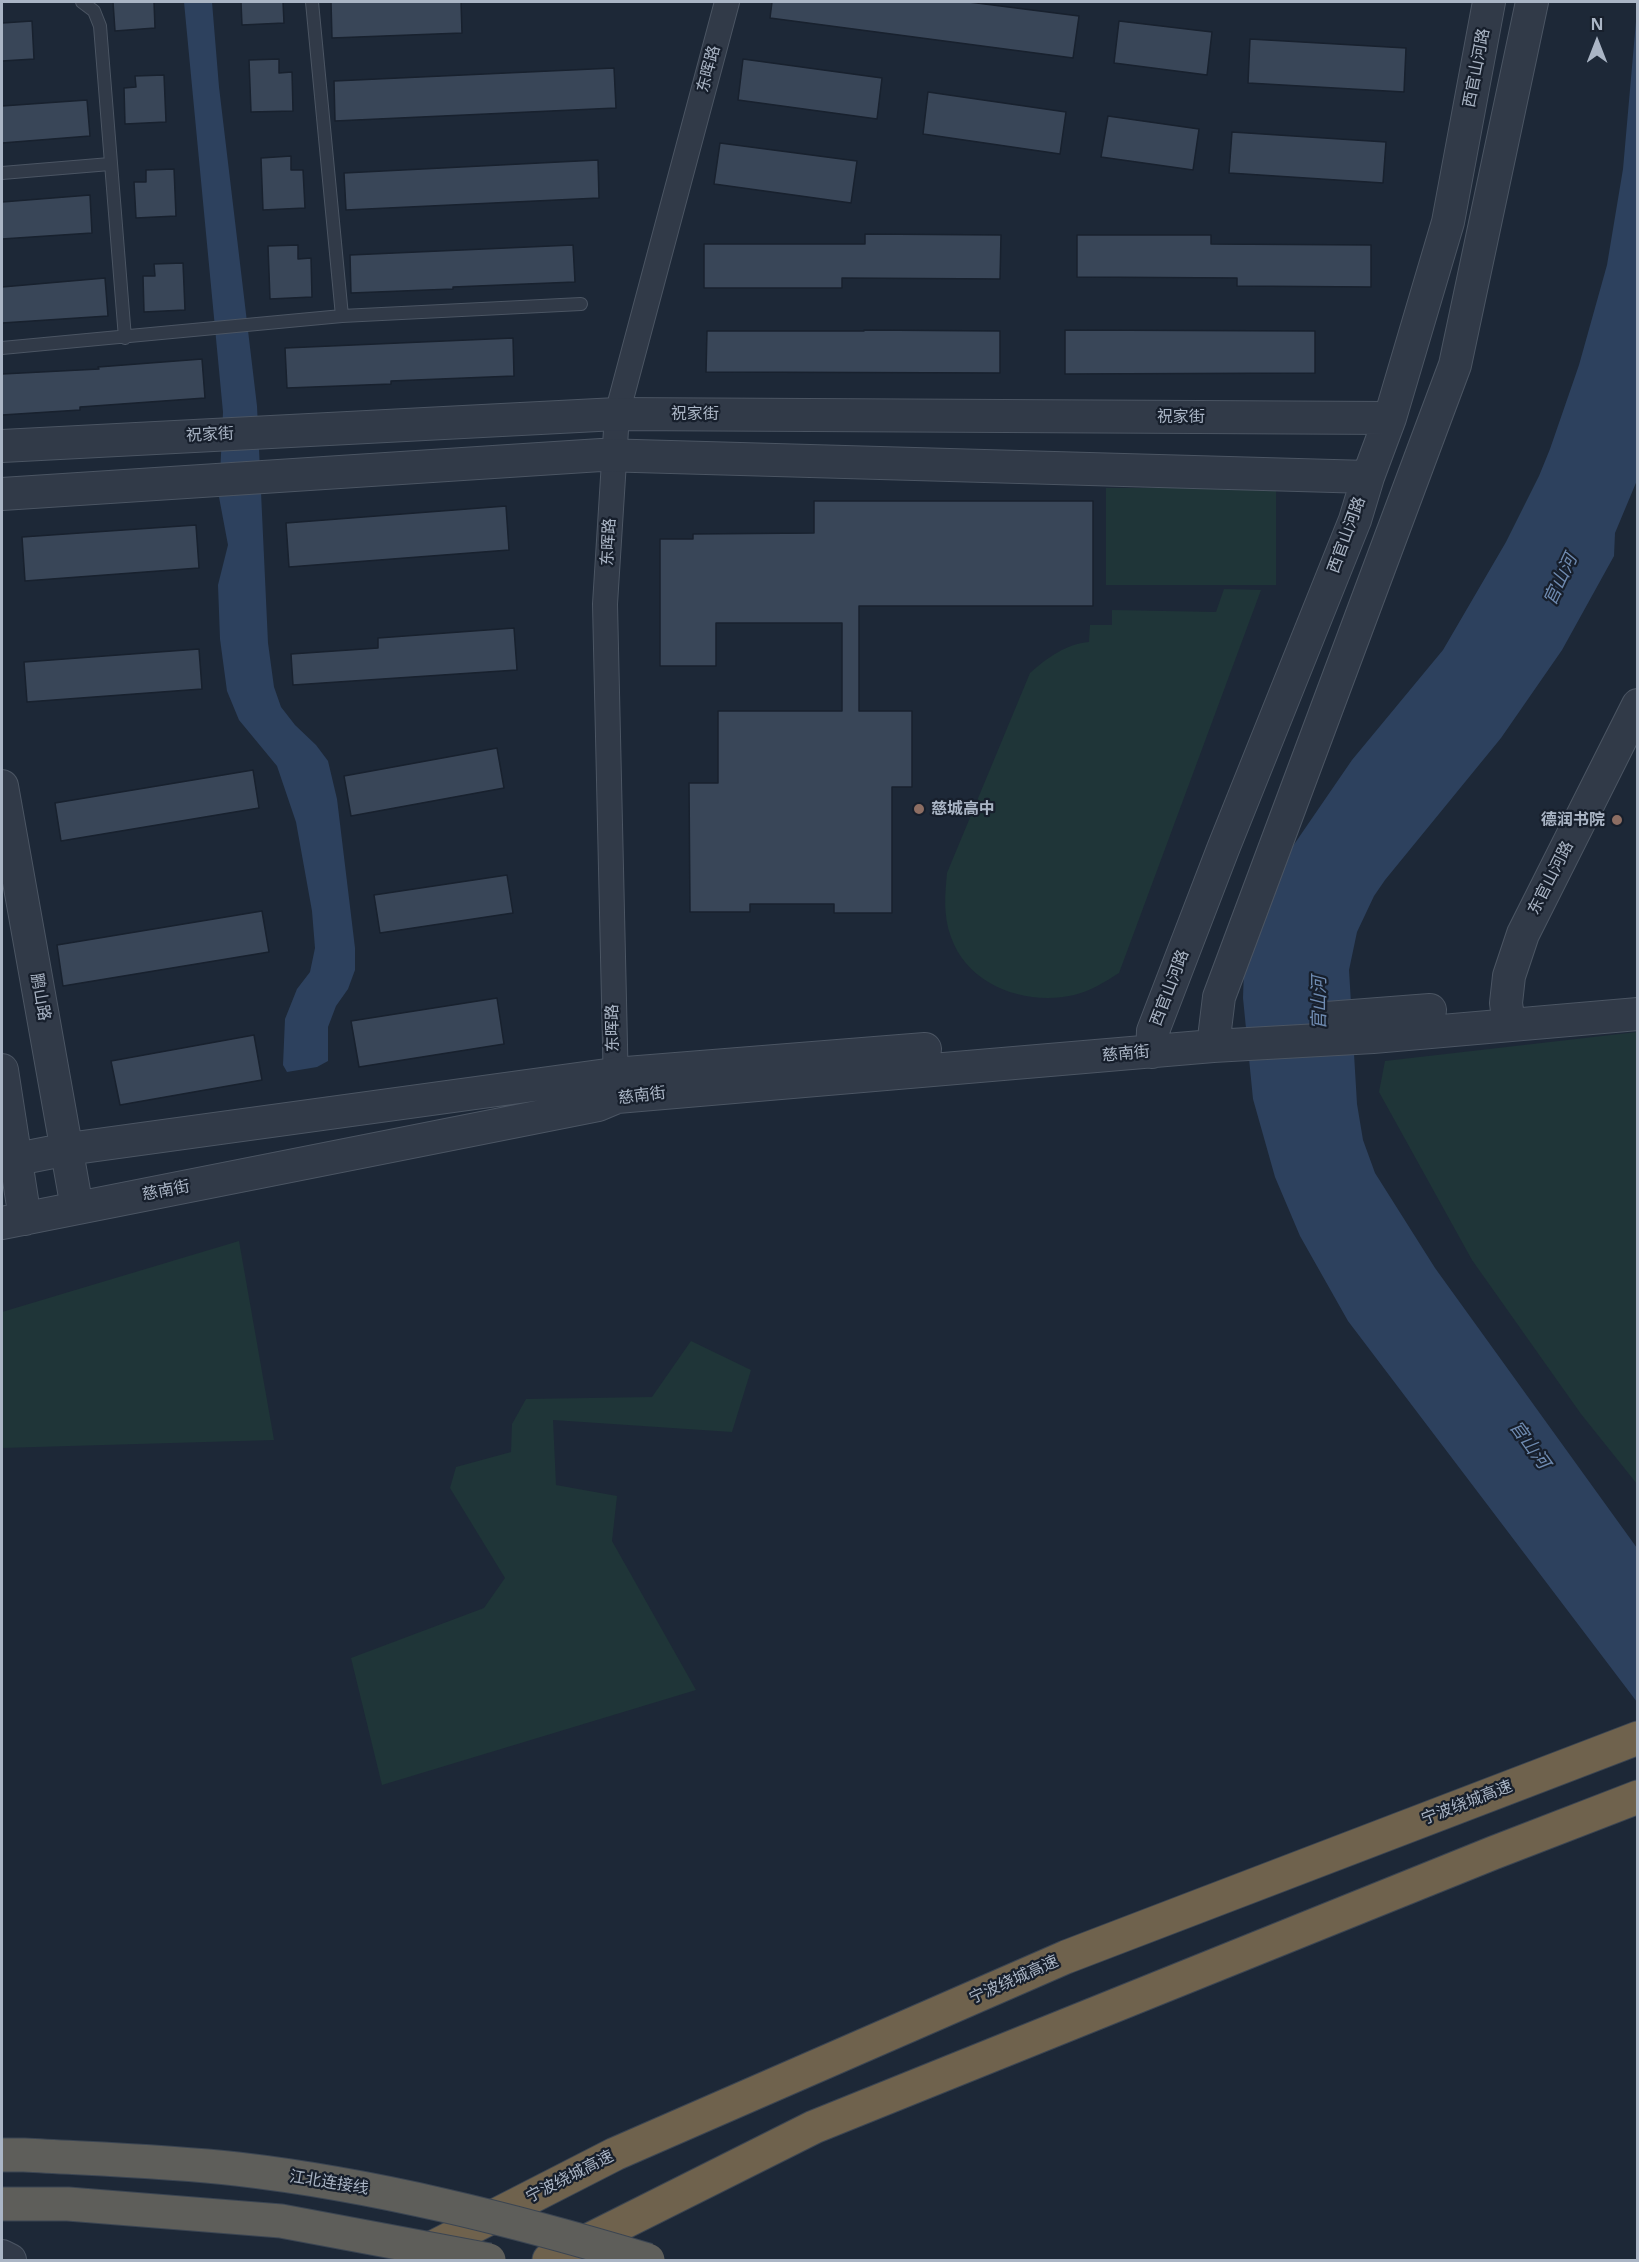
<!DOCTYPE html>
<html>
<head>
<meta charset="utf-8">
<style>
  body { margin:0 }
  #map { position:relative; width:1639px; height:2262px; overflow:hidden; background:#1d2837; font-family:"Noto Sans",sans-serif }
  canvas { display:block }
  .frame { position:absolute; inset:0; border:3px solid #aab5c5; pointer-events:none }
  .north { position:absolute; left:1567px; top:12px; width:60px; height:60px; -webkit-text-stroke:4px #171f2c; paint-order:stroke; rotate:0deg; font-size:16px; font-weight:700; line-height:24px; text-align:center; color:#aab5c5 }
  .north::after { content:''; display:block; margin:auto; width:21px; height:27px; background:#aab5c5; clip-path:polygon(50% 0,100% 100%,50% 72%,0 100%) }
</style>
</head>
<body>
<div id="map">
<canvas width="1639" height="2262"></canvas>
<div class="frame"></div>
<div class="north">N</div>
</div>
<script>
const c = document.querySelector('canvas').getContext('2d');
c.lineJoin = 'round';
function fill(path, color) {
  c.fillStyle = color;
  c.fill(path, 'evenodd');
}
function strokePath(path, color, width, dash) {
  c.strokeStyle = color;
  c.lineWidth = width;
  c.lineCap = dash ? 'butt' : 'round';
  c.setLineDash(dash || []);
  c.stroke(path);
}
function drawText(font, color, halo, rows, align = 'center') {
  c.font = font + ' "Noto Sans","Noto Sans SC",sans-serif';
  c.lineWidth = 4.5;
  c.setLineDash([]);
  c.textBaseline = 'middle';
  c.strokeStyle = halo;
  c.fillStyle = color;
  for (const [text, x, y, turn = 0] of rows) {
    c.save();
    c.translate(x, y);
    c.rotate((+turn || 0) * Math.PI / 180);
    c.textAlign = isNaN(turn) ? turn : align;
    if (halo) c.strokeText(text, 0, 0);
    c.fillText(text, 0, 0);
    c.restore();
  }
}
fill(new Path2D(`
  M1106,488H1276V585H1106Z
  M1224,589L1261,590L1119,973C1105,982 1090,991 1074,995C1026,1006 968,986 951,937C943,916 945,894 947,873L1030,673C1047,658 1066,644 1089,642L1090,625H1112V610L1216,612Z
  M1637,1032H1638L1637,1484L1581,1414L1472,1260L1379,1092L1385,1061Z
  M239,1241L274,1440L2,1448V1312Z
  M691,1341L751,1370L732,1432L553,1420L556,1485L617,1496L612,1541L696,1690L382,1785L351,1658L484,1608L505,1578L450,1488L456,1467L511,1452L512,1424L526,1399L652,1397Z`), '#1f3538');
fill(new Path2D(`
  M184,2H212L219,87L257,406L268,643L274,687L281,707L295,725L316,745L328,761L337,799L355,948V970L348,989L336,1006L328,1027V1061L317,1067L287,1072L283,1065L285,1019L297,989L310,972L315,948L312,911L296,822L277,766L239,720L227,691L220,639L218,585L228,545L219,497L223,412Z
  M1637,10L1638,478L1615,533L1614,556L1562,650L1501,738L1385,880L1374,896L1357,932L1349,970L1357,1104L1363,1140L1375,1173L1435,1268L1637,1548V1702L1348,1321L1300,1236L1275,1177L1253,1099L1243,998L1244,969L1282,862L1352,760L1443,650L1506,542L1539,476L1550,449L1579,365L1607,265L1623,169Z`), '#2d415e');
const building = new Path2D(`
  M113,2H154L155,28L115,31Z
  M241,2H283L284,23L242,25Z
  M331,2H461L462,33L332,38Z
  M772,2H969L1079,16L1073,58L770,18Z
  M32,21L34,59L2,61V23Z
  M1119,21L1212,32L1207,75L1114,63Z
  M1250,39L1406,48L1404,92L1248,83Z
  M279,59V73L292,72L293,111L251,112L249,60Z
  M743,59L882,78L877,119L738,100Z
  M614,68L616,108L335,121L334,81Z
  M164,75L166,122L125,124L124,88L136,87L135,76Z
  M928,92L1066,112L1060,154L923,134Z
  M87,100L90,136L2,143V106Z
  M1108,116L1199,129L1193,170L1101,157Z
  M1232,132L1386,142L1383,183L1229,173Z
  M720,143L857,161L851,203L714,184Z
  M291,156V170H303L305,208L263,210L261,158Z
  M598,160L599,198L346,210L344,173Z
  M174,169L176,216L136,218L134,182H146V170Z
  M90,195L92,233L2,239V202Z
  M865,234L1001,235L1000,279L842,278V288H704V244H865Z
  M1077,235H1211V244L1371,245V287L1237,286V278L1077,277Z
  M298,245V259L311,258L312,297L270,299L268,246Z
  M573,245L575,282L453,287V289L351,293L350,255Z
  M183,263L185,310L144,312L143,276H155L154,264Z
  M105,278L108,316L2,323V287Z
  M864,330L1000,331V373L706,372L707,331H864Z
  M1065,330L1315,331V373L1065,374Z
  M513,338L514,376L391,381V384L287,388L285,348Z
  M202,359L205,398L80,407V410L2,415V374L99,369L98,367Z
  M814,501H1093V606H859V711H912V787H892V913H834V904H750V912H690L689,783H718V711H842V623H716V666H660V539H693V534L814,533Z
  M506,506L509,550L289,567L286,523Z
  M196,525L199,568L25,581L22,537Z
  M514,628L517,670L293,685L291,654L378,648V638Z
  M199,649L202,689L27,702L24,662Z
  M497,748L504,788L351,816L344,776Z
  M253,770L259,808L61,841L55,803Z
  M507,875L513,913L380,933L374,895Z
  M262,911L269,952L63,986L57,945Z
  M497,998L504,1044L359,1067L351,1021Z
  M254,1035L262,1080L120,1105L111,1061Z`);
fill(building, '#394658');
strokePath(building, '#18212e', 1.5);
const service = new Path2D(`
  M82,2L94,11L100,26L125,338
  M312,2L342,316
  M2,173L110,164
  M2,348L342,316L581,304`);
const minor = new Path2D(`
  M616,1089L605,604L617,414L727,2`);
const tertiary = new Path2D(`
  M2,446L617,414L1390,418
  M2,494L601,455L1368,477
  M2,786L77,1208
  M1327,1018L1430,1010
  M1509,1025L1506,1003L1509,976L1523,934L1638,705
  M1213,1046L1219,997L1455,365L1532,2
  M1152,1052L1153,1031L1223,849L1355,520L1368,477L1390,418L1448,222L1489,2
  M2,1070L25,1219
  M2,1162L68,1149L614,1074L925,1049
  M2,1223L598,1105L617,1097L1213,1046L1373,1037L1638,1014
  M2,2256L10,2260`);
const motorway = new Path2D(`
  M414,2257L615,2154L1066,1957L1638,1738
  M549,2260L814,2127L1493,1853L1638,1797`);
strokePath(service, '#4b5563', 14);
strokePath(minor, '#4b5563', 26);
strokePath(tertiary, '#4b5563', 34);
strokePath(motorway, '#3b4552', 35);
strokePath(service, '#313a48', 12);
strokePath(minor, '#313a48', 24);
strokePath(tertiary, '#313a48', 32);
strokePath(motorway, '#6f624d', 33);
const trunkBridge = new Path2D(`
  M2,2155H24C95,2159 166,2161 237,2169C376,2185 514,2220 648,2260
  M2,2204H68L281,2221L489,2260`);
strokePath(trunkBridge, '#3b4552', 35, []);
strokePath(trunkBridge, '#5e5e5a', 33);
for (const [x, y, r, color] of [
  [919,809,6,"#8d6e63"],
  [1617,820,6,"#8d6e63"]
]) {
  const dot = new Path2D();
  dot.arc(x, y, r, 0, 2 * Math.PI);
  c.fillStyle = color;
  c.fill(dot);
  strokePath(dot, '#171f2c', 2);
}
drawText('16px', '#aab5c5', '#171f2c', [
  ["西官山河路",1477,68,-79],
  ["东晖路",709,69,-75],
  ["祝家街",695,414],
  ["祝家街",1181,417],
  ["祝家街",210,435,-3],
  ["西官山河路",1347,535,-70],
  ["东晖路",609,542,-87],
  ["东官山河路",1551,878,-63],
  ["西官山河路",1170,988,-69],
  ["鹏山路",40,997,80],
  ["东晖路",613,1028,-91],
  ["慈南街",1126,1054,-5],
  ["慈南街",642,1096,-7],
  ["慈南街",166,1191,-11],
  ["宁波绕城高速",1467,1803,-21],
  ["宁波绕城高速",1014,1980,-24],
  ["宁波绕城高速",570,2177,-27],
  ["江北连接线",329,2183,9]
]);
drawText('bold 16px', '#aab5c5', '#171f2c', [
  ["慈城高中",931,809],
  ["德润书院",1605,820,"right"]
], 'left');
drawText('italic 18px', '#6f8bb1', '#171f2c', [
  ["官山河",1561,580,-65],
  ["官山河",1320,1003,-90],
  ["官山河",1529,1445,54]
]);
</script>
</body>
</html>
